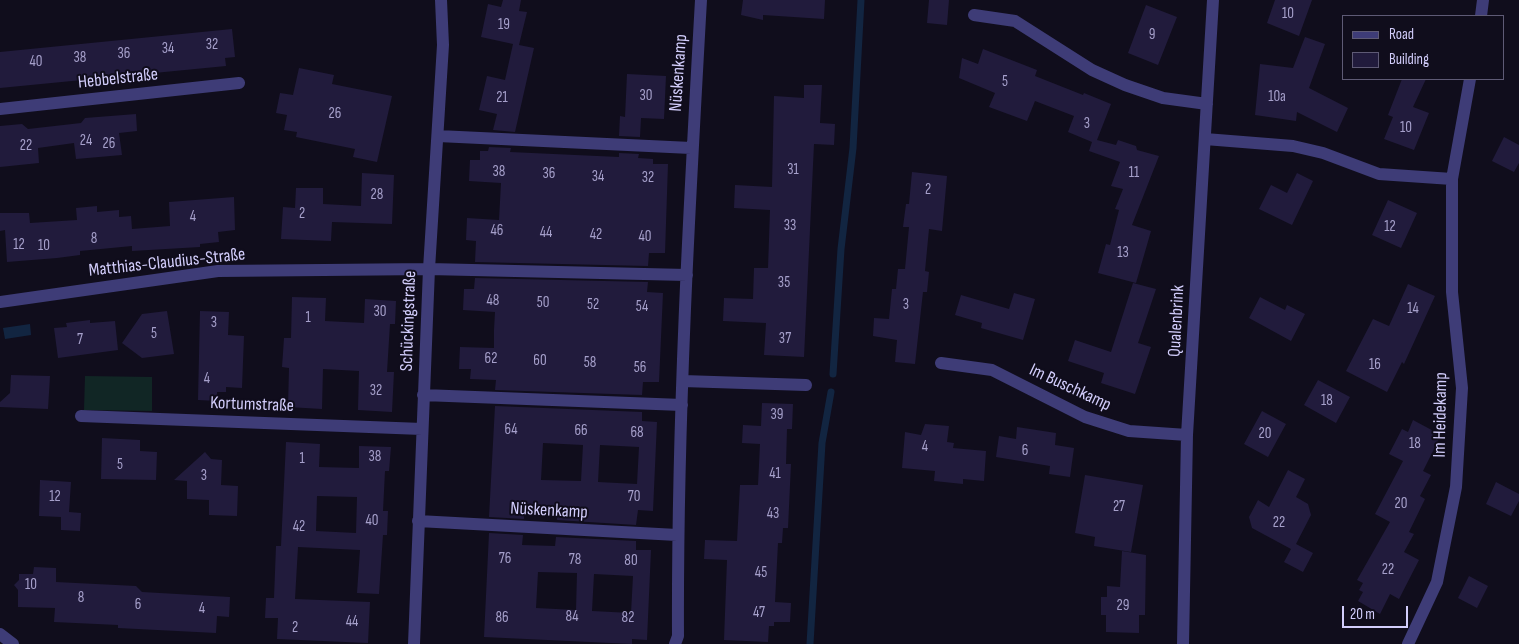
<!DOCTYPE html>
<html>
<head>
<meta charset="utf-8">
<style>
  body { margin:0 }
  #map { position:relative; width:1519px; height:644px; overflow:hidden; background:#100d1c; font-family:"Sofia Sans Condensed",sans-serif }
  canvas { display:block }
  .legend { position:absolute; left:1342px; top:15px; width:162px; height:65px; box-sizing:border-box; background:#100d1c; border:1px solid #5e5a75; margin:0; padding:6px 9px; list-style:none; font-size:15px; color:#d2cdfb }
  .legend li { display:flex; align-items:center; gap:10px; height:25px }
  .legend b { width:25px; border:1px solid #5e5a75 }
  .scale { position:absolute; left:1342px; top:606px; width:66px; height:22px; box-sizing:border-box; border:2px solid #d2cdfb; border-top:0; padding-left:6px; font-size:15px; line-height:18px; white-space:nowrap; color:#d2cdfb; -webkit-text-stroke:4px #100d1c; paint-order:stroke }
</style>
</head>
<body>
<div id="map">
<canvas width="1519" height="644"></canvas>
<ul class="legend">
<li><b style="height:6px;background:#3e3c77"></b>Road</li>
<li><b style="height:14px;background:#211b3c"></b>Building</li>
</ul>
<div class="scale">20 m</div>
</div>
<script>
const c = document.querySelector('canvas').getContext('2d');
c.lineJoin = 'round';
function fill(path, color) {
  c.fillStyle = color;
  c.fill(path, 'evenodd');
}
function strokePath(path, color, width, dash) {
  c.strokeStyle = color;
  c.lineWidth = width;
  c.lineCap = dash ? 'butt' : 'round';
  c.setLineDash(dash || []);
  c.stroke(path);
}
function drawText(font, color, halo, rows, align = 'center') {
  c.font = font + ' "Sofia Sans Condensed",sans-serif';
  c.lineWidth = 4;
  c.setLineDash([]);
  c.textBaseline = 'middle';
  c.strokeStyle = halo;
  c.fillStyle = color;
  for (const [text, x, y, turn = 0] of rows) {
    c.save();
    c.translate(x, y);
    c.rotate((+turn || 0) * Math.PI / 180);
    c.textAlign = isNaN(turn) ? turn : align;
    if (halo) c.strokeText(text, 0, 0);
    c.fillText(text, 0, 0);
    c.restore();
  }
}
fill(new Path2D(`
  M85,376L152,377V411L84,410Z`), '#112625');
fill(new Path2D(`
  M30,324L31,335L5,339L3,328Z`), '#122541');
strokePath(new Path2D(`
  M833,374L841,249L853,148L861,0
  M810,644L822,443L831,392`), '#122541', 7);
fill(new Path2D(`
  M503,0H521L519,11L527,12L519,45L534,48L515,132L493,130L497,114L479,110L487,76L505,80L513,44L481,37L488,4L501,7Z
  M743,0H825L824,19L763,15V20L741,15Z
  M929,0H949L947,25L927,23Z
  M1275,0H1312L1299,36L1267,23Z
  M1146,5L1177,17L1158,65L1128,53Z
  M232,29L235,57L225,58L226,66L0,88V52Z
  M1305,37L1325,44L1309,88L1348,108L1337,132L1297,112L1296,121L1255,115L1260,64L1293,68Z
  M983,49L1037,70L1035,76L1083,95L1084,93L1111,104L1097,140L1116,145L1118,140L1136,146L1137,150L1159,156L1132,225L1151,231L1136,283L1098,273L1106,244L1110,245L1119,210L1115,209L1123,189L1111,186L1120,162L1089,151L1092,142L1068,132L1074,116L1035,101L1027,121L989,107L995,93L959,78L962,58L978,64Z
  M299,68L334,75L332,84L392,96L377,162L353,157L355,149L296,137L297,132L284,130L287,115L276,113L280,93L293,95Z
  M627,74L666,76L664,119L641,118L640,137L619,136L620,116L625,117Z
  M1402,79H1426L1413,107L1429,113L1414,150L1384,139L1393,117L1388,115Z
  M804,85H822L820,123L835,124L834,145L814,144L804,357L764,355L766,323L723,321L724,298L753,299L754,268H768L770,210L734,208L735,185L772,187L774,96L804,98Z
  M136,114L137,131L119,133L122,155L76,159L74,143L38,148L39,163L0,167V126L22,124L28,129L81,123L85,118Z
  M1504,137L1519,145V163L1514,172L1492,161Z
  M489,147L511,148L510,152L619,157V153L639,154L638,158L653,159V164H668L665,253H649L648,266L475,262L476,241L466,240L467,218L499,220L501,183L469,181L470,160H480V151H488Z
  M912,172L947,176L942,231L929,229L925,271L929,272L927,292H923L915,364L895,362L897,340L873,336L874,318L889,319L892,289H896L898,269H905L909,227H903L906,204H909Z
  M362,173L394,175L392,224L332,222L331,241L281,239L283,207L295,208L296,188H323V204L361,206Z
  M1297,173L1313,181L1292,225L1259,209L1271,185L1287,193Z
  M234,197L235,230L218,232L219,242L200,244V247L132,251V246L80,251V255L57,258L7,262L5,230L0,231V213H29L30,223L77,220L76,208L97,206V212L119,210V217L131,216L132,229L170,226L169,202Z
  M1388,200L1417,213L1401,248L1372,235Z
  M475,278L648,282L647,292L663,293L659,382H643L642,395L495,390L496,380L470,379L471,369H459L460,347L494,348V330L495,312L463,310L464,289H474Z
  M1133,283L1156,289L1138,343L1151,347L1135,394L1101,383L1104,373L1068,361L1075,340L1111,352Z
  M1408,284L1435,296L1404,364L1402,362L1387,392L1346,371L1373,319L1389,326Z
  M1014,293L1035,299L1023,340L981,328L982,323L955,315L961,295L1009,309Z
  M292,297L326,298L325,321L364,323L365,299L396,301L395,324H390L387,372H394L392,412L358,410L359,371L323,369L322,409L288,407L289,368L282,367L283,353L284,338H291Z
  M1260,297L1285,310L1287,305L1305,314L1291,341L1249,318Z
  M167,311L174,354L142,358L122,343L142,314Z
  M200,311L229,312L228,335L244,336L242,388L226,387V392H217V401L198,400Z
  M90,320V323L115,321L118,350L58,358L54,328L67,327L66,323Z
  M11,375L50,376L48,409L0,407V402L10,393Z
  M1318,380L1350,397L1336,423L1304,405Z
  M762,403L793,404L792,429H787L786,464H791L788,528H783L782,543H778L775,602L791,603L790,622H774V626H769L768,642L724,640L727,560L704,559L705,540L737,541L740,485H758L760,444L742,443L743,425L761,426Z
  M495,406L642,412V421L657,422L653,511L638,510L636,525L557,520V512L524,510V519L489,517ZM543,443L583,445L581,481L541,480ZM600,445L639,447L637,484L598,482Z
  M1262,411L1286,424L1268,457L1244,444Z
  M1413,420L1441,435L1423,471L1431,475L1420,496L1425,499L1409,532L1414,534L1404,552L1419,560L1399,599L1390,594L1380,614L1358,601L1363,592L1359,590L1363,583L1357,580L1390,522L1375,514L1403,461L1389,454L1402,429L1408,432Z
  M925,424L949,426L947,442L954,443L953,448L986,451L984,481L963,479V484L934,481L935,471L902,468L905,432L921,435Z
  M1017,427L1056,433L1055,445L1074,448L1070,477L1049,474L1050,466L996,457L999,436L1016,439Z
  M102,438L140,440V451L157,452L156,480L101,479Z
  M286,442L320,444L319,467L359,468V446L391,447L389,471H385L383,511H388L387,535H383L379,594L357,593L360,550L298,547L295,599L370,602L368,643L277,639L278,618H265L266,598H274L276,546H281ZM317,496L357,497L356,533L316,531Z
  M205,452L211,459L222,460L221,485L238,486L237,516L209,515V500L187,499V481L174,480Z
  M1288,470L1305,479L1296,497L1308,504L1311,515L1296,544L1313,553L1303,572L1284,562L1291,549L1252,528L1249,517L1258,500L1269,507Z
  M1085,475L1143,485L1131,552L1094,546L1095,537L1075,533Z
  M40,480L71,482L69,512L81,513L80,531L61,530V517L39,516Z
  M1496,482L1519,494V501L1511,516L1486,504Z
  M489,533L523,535L522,545L555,546L556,537L636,541V550H651L647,640L632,639V644L484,637ZM538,572L577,573L576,610L536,608ZM594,574L633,576L631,613L592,611Z
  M1122,551L1146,555L1145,615H1139V633L1106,632V615H1101V597H1107V586L1120,587Z
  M34,567L56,568V582L136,586L142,592L230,597L229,617L217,616L216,633L118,628V625L54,622L55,608L18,607V590L14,585L19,580V574H33Z
  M1469,576L1488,586L1477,608L1458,598Z`), '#211b3c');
strokePath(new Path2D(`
  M974,15L1015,21L1092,70L1125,85L1163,98L1207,104
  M1481,16L1483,0
  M0,109L239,83
  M438,136L691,148
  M1205,139L1293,146L1323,153L1379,174L1452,179
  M0,302L218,271L429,269L687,275
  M941,363L992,370L1085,417L1129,431L1187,435
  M683,381L806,385
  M423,395L682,405
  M81,416L422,429
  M418,521L677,535
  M0,634L13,644
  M414,644L429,269L443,45L441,0
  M675,644L678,636C677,424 689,212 701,0
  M1183,644L1187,435L1213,0
  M1408,644L1437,582L1456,487L1462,388L1452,292V179L1470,79`), '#3e3c77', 12);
drawText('15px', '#a6a0cb', null, [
  ["10",1288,14],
  ["19",504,25],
  ["9",1152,35],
  ["32",212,45],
  ["34",168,49],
  ["36",124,54],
  ["38",80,58],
  ["40",36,62],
  ["5",1005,82],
  ["30",646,96],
  ["10a",1277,97],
  ["21",502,98],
  ["26",335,114],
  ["3",1087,124],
  ["10",1406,128],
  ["24",86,141],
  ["26",109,144],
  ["22",26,146],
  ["31",793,170],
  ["38",499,172],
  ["11",1134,173],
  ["36",549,174],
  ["34",598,177],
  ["32",648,178],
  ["2",928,190],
  ["28",377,195],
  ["2",302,214],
  ["4",193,217],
  ["33",790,226],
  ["12",1390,227],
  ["46",497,231],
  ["44",546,233],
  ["42",596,235],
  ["40",645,237],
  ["8",94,239],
  ["12",19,245],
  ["10",44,246],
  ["13",1123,253],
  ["35",784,283],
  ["48",493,301],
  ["50",543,303],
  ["52",593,305],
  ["3",906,305],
  ["54",642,307],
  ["14",1413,309],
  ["30",380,312],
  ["1",308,318],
  ["3",214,323],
  ["5",154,334],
  ["37",785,339],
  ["7",80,340],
  ["62",491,359],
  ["60",540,361],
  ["58",590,363],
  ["16",1375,365],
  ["56",640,368],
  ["4",207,379],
  ["32",376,391],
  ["18",1327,401],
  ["39",777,415],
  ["64",511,430],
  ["66",581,431],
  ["68",637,433],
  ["20",1265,434],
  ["18",1415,444],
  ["4",925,447],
  ["6",1025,451],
  ["38",375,457],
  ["1",302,459],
  ["5",120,465],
  ["41",775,474],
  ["3",204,476],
  ["12",55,497],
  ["70",634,497],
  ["20",1401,504],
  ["27",1119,507],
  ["43",773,514],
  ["40",372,521],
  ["22",1279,523],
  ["42",299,527],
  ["76",505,559],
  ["78",575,560],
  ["80",631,561],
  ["22",1388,570],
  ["45",761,573],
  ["10",31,585],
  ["8",81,598],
  ["6",138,605],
  ["29",1123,606],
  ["4",202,609],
  ["47",759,613],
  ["84",572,617],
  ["86",502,618],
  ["82",628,618],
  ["44",352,622],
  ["2",295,628]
]);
drawText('18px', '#d2cdfb', '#100d1c', [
  ["Nüskenkamp",679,73,-86],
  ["Hebbelstraße",118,79,-6],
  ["Matthias-Claudius-Straße",167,263,-6],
  ["Schückingstraße",409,321,-88],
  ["Qualenbrink",1177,321,-87],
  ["Im Buschkamp",1070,388,25],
  ["Kortumstraße",252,405,2],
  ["Im Heidekamp",1441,415,-89],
  ["Nüskenkamp",549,511,3]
]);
</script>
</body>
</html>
